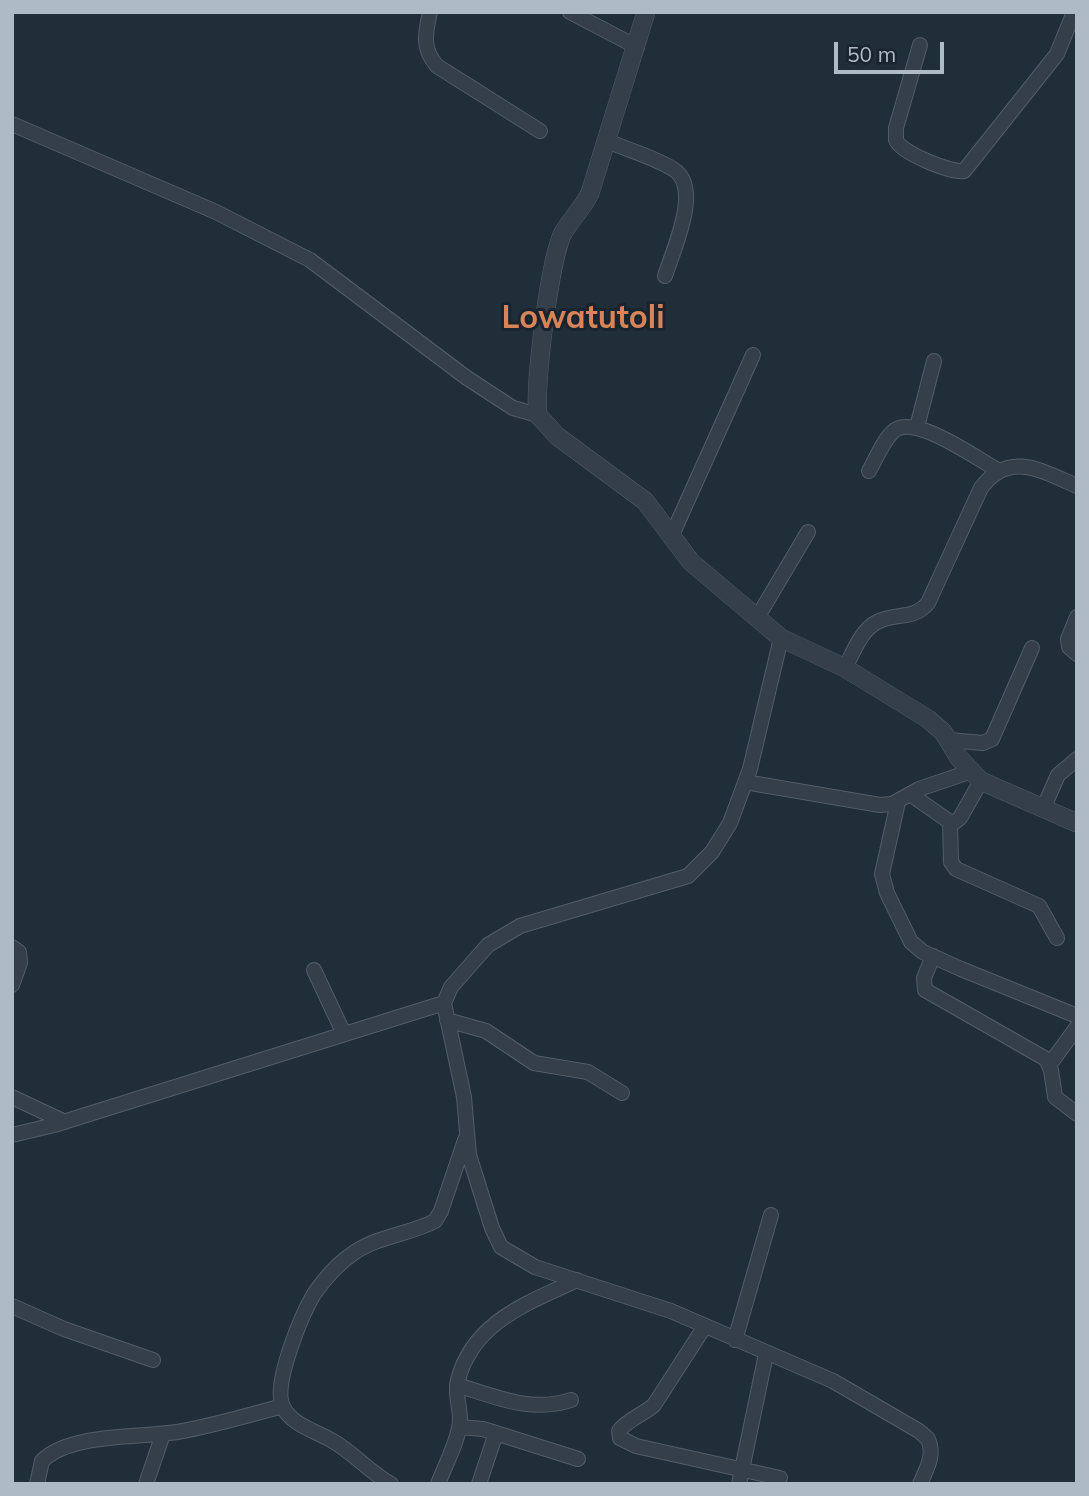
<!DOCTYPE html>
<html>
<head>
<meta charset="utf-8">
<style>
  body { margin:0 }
  #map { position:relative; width:1089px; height:1496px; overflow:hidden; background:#202e3a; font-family:Mulish,sans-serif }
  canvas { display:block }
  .frame { position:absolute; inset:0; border:14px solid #afbac7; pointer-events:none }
  .scale { position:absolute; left:834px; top:42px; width:110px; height:32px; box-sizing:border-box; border:4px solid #afbac7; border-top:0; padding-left:9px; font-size:21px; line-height:24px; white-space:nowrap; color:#afbac7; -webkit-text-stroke:5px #19242f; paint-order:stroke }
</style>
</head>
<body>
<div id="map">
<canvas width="1089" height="1496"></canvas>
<div class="frame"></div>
<div class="scale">50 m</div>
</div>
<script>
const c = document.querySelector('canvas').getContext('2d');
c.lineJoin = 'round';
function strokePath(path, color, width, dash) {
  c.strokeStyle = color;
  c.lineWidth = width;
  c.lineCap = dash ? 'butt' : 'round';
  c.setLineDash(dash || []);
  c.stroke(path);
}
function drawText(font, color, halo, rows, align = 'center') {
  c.font = font + ' Mulish,sans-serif';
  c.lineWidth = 6;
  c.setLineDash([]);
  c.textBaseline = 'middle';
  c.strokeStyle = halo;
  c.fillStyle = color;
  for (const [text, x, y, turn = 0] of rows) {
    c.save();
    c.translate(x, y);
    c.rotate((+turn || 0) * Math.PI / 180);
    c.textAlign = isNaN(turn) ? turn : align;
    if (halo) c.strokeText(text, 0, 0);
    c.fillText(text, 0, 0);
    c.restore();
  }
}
const minor = new Path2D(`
  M430,12C425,34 422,49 437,66L540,131
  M570,12L637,47
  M920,45L896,128C896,129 896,139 896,140C901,153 951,173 964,171L1057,54L1074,12
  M12,124L216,212L310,260L467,378L513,408L538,415
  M607,141C628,150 654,157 673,169C703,187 673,250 665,276
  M917,427L934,361
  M869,471C876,459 884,438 895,430C917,415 977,459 998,470
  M672,535L753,355
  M1077,617L1068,639L1069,647L1077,654
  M757,618L808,532
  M781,638L750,769L730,823L712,852L688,876L520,926L488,945L451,987L444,1003L464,1097L469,1155L492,1228L501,1247L535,1267L671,1311L833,1381L919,1431L928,1439C935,1455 927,1468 920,1484
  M845,668C853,653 861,630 877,622C895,612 913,621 928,603L981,488C1009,450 1042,471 1077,486
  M949,740L983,743L992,739L1032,648
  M745,782L880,805L892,804L919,789L969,772
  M910,794L950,822L951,862L956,869L1039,906L1057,938
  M898,802L882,874L887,893L911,942L923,952L961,969L1077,1016
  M1043,809L1058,775L1077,759
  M951,825L960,818L981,781
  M12,947L19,952L20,963L12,985
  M933,956L924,978L925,990L1046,1059L1051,1070L1055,1097L1077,1114
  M314,970L344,1034
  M447,1020L486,1031L534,1063L588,1072L622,1093
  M1050,1064L1077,1027
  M12,1097L65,1122
  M12,1135L54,1125L444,1003
  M12,1306L64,1329L153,1360
  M705,1326L654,1405C643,1415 628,1419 619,1431L620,1438L636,1446L780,1478
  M735,1340L771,1215
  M457,1385C496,1397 531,1413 571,1400
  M459,1427L483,1429L578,1459
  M37,1484L42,1461C70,1433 140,1438 177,1432C213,1426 248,1415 283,1406
  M146,1484L163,1434
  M391,1484C369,1472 353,1452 331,1440C315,1431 291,1424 283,1407C272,1385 302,1314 314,1294C325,1278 338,1263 355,1252C379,1236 410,1234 435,1221L441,1211L465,1140
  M438,1484C445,1465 458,1442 460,1422C461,1408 454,1395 458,1380C473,1322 528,1303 577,1280
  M479,1484L496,1433
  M739,1484L766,1354`);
const tertiary = new Path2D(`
  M646,12L590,193C583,208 571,219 563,233C550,258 534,385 538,415L557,436L645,501L691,562L781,638L845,668L928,719L943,732L959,758L981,781L1077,823`);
strokePath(minor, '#525d68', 16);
strokePath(tertiary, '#525d68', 19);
strokePath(minor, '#343f4a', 14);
strokePath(tertiary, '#343f4a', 18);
drawText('bold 32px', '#d88458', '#19242f', [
  ["Lowatutoli",583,318]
]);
</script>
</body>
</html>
